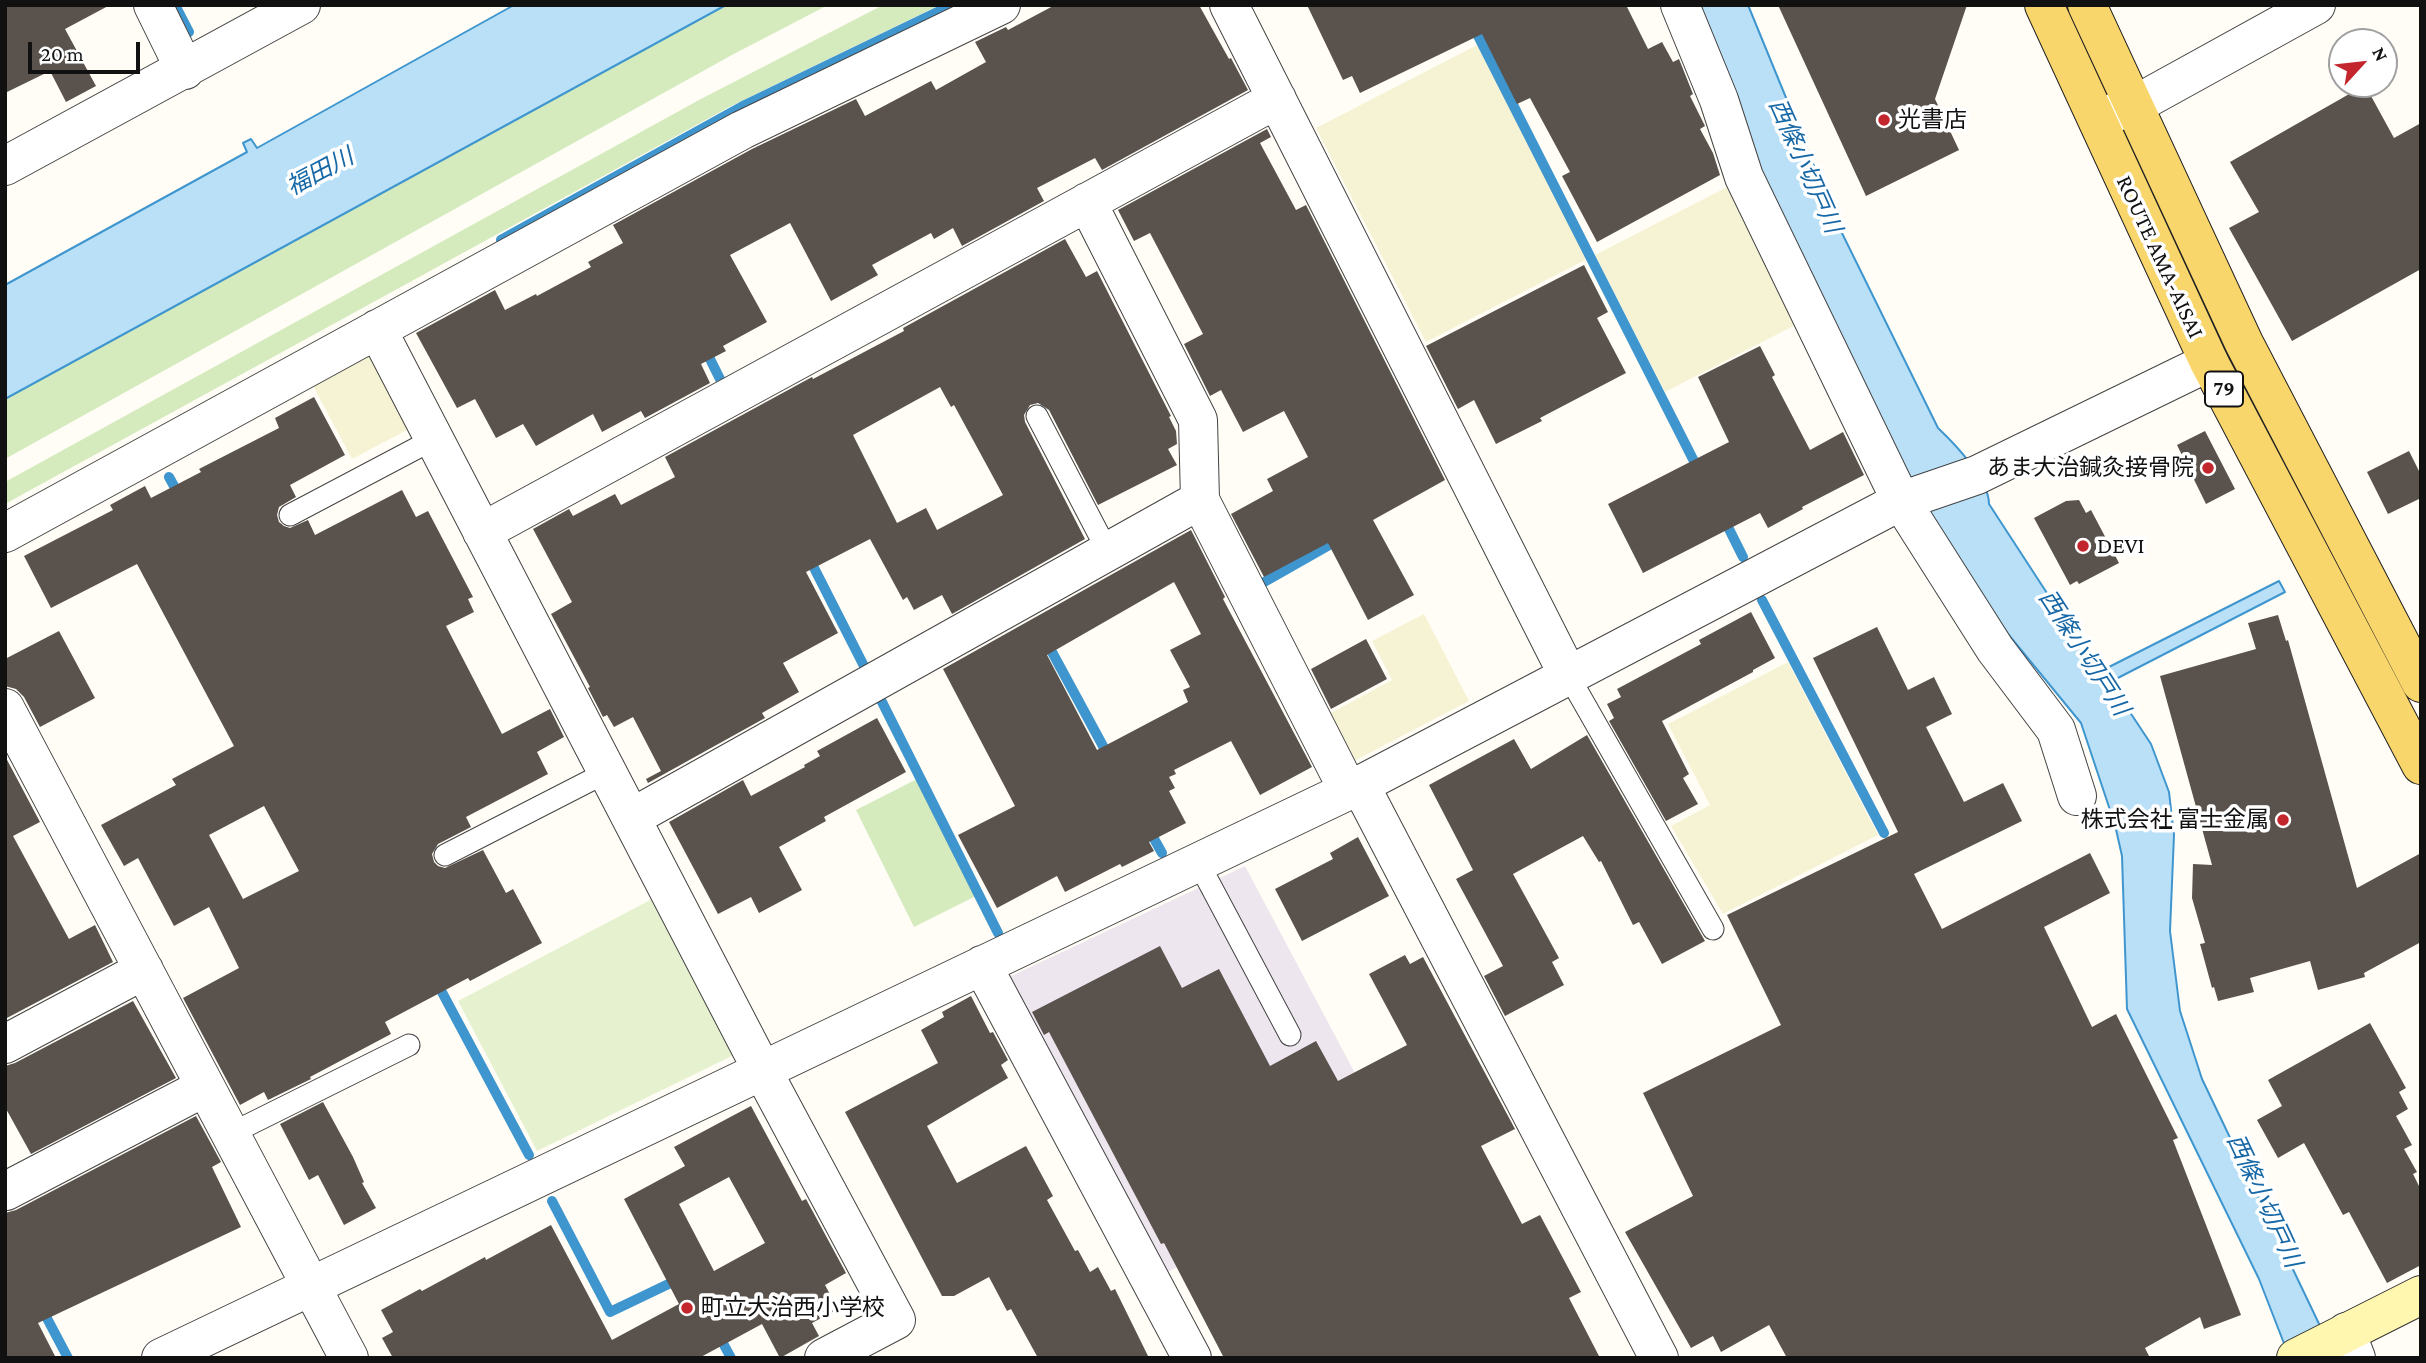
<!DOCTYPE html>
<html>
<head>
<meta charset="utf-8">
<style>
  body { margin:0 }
  #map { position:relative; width:2426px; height:1363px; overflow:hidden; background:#fffdf5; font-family:"Crimson Pro",serif }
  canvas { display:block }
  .frame { position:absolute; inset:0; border:7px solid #111; pointer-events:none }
  .north { position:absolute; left:2328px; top:28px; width:70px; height:70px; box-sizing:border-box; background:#fff; border:2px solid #a0a0a0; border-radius:50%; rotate:63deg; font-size:19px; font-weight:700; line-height:28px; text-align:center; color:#111 }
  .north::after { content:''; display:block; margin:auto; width:24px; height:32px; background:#c4262e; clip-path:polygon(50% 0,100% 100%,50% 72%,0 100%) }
  .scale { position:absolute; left:28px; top:42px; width:112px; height:32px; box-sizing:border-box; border:4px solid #111; border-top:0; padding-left:9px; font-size:21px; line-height:24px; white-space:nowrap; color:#111; -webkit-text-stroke:5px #fff; paint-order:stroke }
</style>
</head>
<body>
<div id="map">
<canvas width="2426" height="1363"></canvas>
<div class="frame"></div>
<div class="north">N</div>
<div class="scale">20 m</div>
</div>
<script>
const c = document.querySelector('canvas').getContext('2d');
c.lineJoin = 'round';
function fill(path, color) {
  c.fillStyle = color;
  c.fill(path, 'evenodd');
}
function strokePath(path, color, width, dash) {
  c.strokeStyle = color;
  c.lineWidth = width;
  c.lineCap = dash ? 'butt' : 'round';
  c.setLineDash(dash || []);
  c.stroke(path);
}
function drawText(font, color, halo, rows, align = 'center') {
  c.font = font + ' "Crimson Pro","Noto Sans JP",serif';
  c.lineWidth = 7;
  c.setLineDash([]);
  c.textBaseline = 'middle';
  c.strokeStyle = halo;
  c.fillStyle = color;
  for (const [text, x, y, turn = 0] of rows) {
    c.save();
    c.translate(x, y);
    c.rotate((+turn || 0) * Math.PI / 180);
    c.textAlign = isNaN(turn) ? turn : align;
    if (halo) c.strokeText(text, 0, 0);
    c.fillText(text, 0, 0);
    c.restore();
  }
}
fill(new Path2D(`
  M1245,866L1425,1205L1292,1206L1166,1273L1009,977Z`), '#eee6ef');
fill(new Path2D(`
  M1479,44L1589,258L1426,342L1316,128Z
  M1733,184L1803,321L1665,392L1595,255Z
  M368,351L409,429L352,459L311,382Z
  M1424,614L1469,701L1352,762L1327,715L1392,680L1372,641Z
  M1788,662L1878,835L1723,914L1671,826L1710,805L1668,724Z`), '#f6f3d4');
fill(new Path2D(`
  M726,5H828L730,56L5,459V399Z
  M883,5H940L731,106L5,504V482L699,100Z
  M917,779L976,896L914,927L856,810Z`), '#d5ebbd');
fill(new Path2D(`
  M654,898L736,1054L537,1151L458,1001Z`), '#e6f2cf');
const water = new Path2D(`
  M514,5H726L5,399V285L247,152L243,143L251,139L257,148Z
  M1693,5H1748L1839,227L1938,428C1956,445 1989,480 1989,504L2058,610L2076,628L2103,670L2279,581L2285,592L2110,682L2151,744L2169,792L2174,835L2170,931L2180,1011L2202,1079L2321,1328L2285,1346L2259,1279L2127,1009L2122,856L2115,825L2081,723L2008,634L1901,471L1755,174Z`);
fill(water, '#b9e0f7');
strokePath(water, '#3f96cf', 2);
strokePath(new Path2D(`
  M175,5L189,32
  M1473,26L1700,473
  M501,240L745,105L952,5
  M704,347L723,385
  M169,477L180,497
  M1724,519L1743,557
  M808,556L867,672
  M1259,585L1340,539
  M1762,600L1884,833
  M1046,641L1110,759
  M879,696L998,933
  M1148,828L1162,853
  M436,981L529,1155
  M552,1201L610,1312L679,1279
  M41,1307L68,1358
  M717,1332L731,1358`), '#3f96cf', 10);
fill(new Path2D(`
  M5,5H110L65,29L96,86L66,102L50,71L5,93Z
  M1055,5H1199L1229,59L1231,58L1248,90L1102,170L1095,158L1037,188L1044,201L962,246L953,228L934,239L931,233L872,265L878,275L831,301L790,223L730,255L767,322L723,346L726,351L701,364L710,383L645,418L641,411L602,432L593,414L536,446L523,424L496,438L475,399L457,408L416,333L495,290L505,310L536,294L537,296L591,267L588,262L623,243L613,225L752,149L856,99L865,116L931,81L936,90L986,62L975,42L1006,27L1008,30Z
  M1307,5H1626L1648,49L1662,42L1673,62L1679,59L1693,94L1690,96L1705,126L1700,129L1713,153L1720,175L1597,242L1562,176L1570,172L1530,98L1517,104L1482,34L1360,93L1352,76L1343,80Z
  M1778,5H1967L1935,99L1959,150L1866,196Z
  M2365,85L2394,138L2421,123V269L2292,341L2229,228L2259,212L2230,162Z
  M1267,129L1271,137L1260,143L1296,210L1306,205L1445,480L1373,520L1414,595L1368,620L1328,543L1264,577L1231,514L1273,491L1267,479L1308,457L1284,411L1243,432L1221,390L1210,396L1184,344L1203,334L1150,233L1134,241L1118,210Z
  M1065,239L1086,277L1097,271L1171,416L1169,417L1176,431L1177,444L1168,449L1177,465L1098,505L1049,410L1038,403L1030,405L1024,415L1025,422L1085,539L952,614L942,595L914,610L907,597L903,600L870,539L806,572L838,633L783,663L799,692L762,713L765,718L648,783L646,779L661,771L633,717L614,727L607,715L603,717L588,688L590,687L551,614L572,602L533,529L569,509L573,516L615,494L621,505L675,477L665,457L812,377L813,379L904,331L903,328ZM940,387L951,407L954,405L1003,495L937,530L926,508L897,523L853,435Z
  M1584,265L1608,312L1597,318L1626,373L1540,418L1542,421L1496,444L1474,400L1458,409L1426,346Z
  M1760,346L1775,375L1772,377L1810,450L1843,432L1864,475L1802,507L1803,509L1768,528L1760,513L1643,573L1608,504L1729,442L1698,377Z
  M314,397L345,455L290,485L296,497L279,507L277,515L279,522L284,526L290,528L308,520L315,535L402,490L416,517L428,511L473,597L468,599L474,612L446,626L502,734L550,709L564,737L537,752L548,774L466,817L471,827L438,844L432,854L434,862L438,866L445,868L483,850L506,893L513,889L542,943L470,981L468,978L385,1022L391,1034L310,1077L311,1079L268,1100L264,1092L240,1105L183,998L239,968L209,907L174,926L138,858L124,866L101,825L176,785L172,779L234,746L137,564L51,608L24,556L113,510L110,505L145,486L151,498L201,472L199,469L279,428L275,418ZM264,806L299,871L243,899L209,835Z
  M2205,431L2235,489L2206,504L2177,445Z
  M2409,451L2421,475V498L2388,514L2367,472Z
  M2079,500L2086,513L2091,510L2119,563L2079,584L2077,581L2070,585L2034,518L2066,501Z
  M1191,530L1225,597L1223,599L1312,767L1260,795L1231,741L1174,770L1176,774L1169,777L1175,788L1169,791L1186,823L1149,842L1154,851L1122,867L1120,864L1065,892L1057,876L997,908L958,835L1015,806L943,669ZM1174,582L1201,634L1170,650L1190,687L1183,690L1188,702L1097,750L1047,655Z
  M1751,612L1775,658L1753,670V672L1662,721L1689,774L1683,778L1698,804L1666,821L1609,721L1614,718L1607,704L1621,697L1617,689L1701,644L1699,640Z
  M2278,615L2286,641L2288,640L2357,888L2421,853V942L2364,973L2365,977L2318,990L2310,961L2250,978L2254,992L2218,1001L2214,987L2212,988L2200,944L2205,943L2192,898L2193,864L2212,865L2160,676L2256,649L2248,623Z
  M1877,627L1908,690L1934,677L1952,714L1926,727L1964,802L2003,783L2022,821L1914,874L1942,929L2090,853L2110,893L2044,927L2092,1027L2116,1014L2178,1138L2173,1140L2241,1315L2204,1329L2200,1317L2145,1348L2150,1358H1787L1769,1325L1721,1352L1713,1336L1691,1348L1625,1232L1693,1196L1643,1093L1781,1025L1727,915L1898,832L1813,658Z
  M59,631L95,698L40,727L24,697L16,689L5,686V659Z
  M1366,639L1387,679L1331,709L1311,669Z
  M877,718L906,772L824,817L826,821L779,847L802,890L759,913L751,897L718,914L669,822L743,780L751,796L805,767L804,765L820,756L817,751Z
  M1587,735L1705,941L1662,964L1639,922L1633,925L1601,861L1599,862L1583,836L1513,874L1559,958L1552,962L1564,985L1505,1016L1484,976L1503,966L1456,879L1473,870L1429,785L1514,739L1531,769Z
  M5,756L40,822L13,836L69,939L95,925L113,962L5,1019Z
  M1358,837L1389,896L1302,941L1275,889L1333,859L1330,853Z
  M1160,946L1182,988L1219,969L1270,1066L1316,1041L1338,1081L1407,1045L1369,974L1405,955L1410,964L1423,957L1515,1129L1481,1146L1522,1224L1540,1215L1581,1292L1569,1298L1600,1358H1224L1164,1243L1161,1244L1049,1032L1044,1035L1032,1012Z
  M971,996L990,1033L993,1032L1008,1060L1001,1065L1008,1078L927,1126L957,1183L1026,1146L1053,1196L1047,1200L1075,1251L1078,1250L1090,1272L1098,1267L1111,1291L1115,1289L1149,1358H1038L1011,1309L1007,1311L989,1277L954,1296H942L845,1112L938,1063L921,1030L944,1017L942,1012Z
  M133,1001L176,1078L31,1154L5,1107V1066L15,1063Z
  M2370,1023L2406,1088L2399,1092L2408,1109L2396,1116L2412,1145L2404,1149L2417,1172L2413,1174L2421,1190V1265L2387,1283L2349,1212L2343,1215L2304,1143L2278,1158L2257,1120L2282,1106L2268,1080Z
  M323,1102L353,1157L364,1182L362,1183L376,1208L344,1225L318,1175L309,1180L280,1124Z
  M751,1106L802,1201L806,1199L846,1273L825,1285L838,1309L812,1323L819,1336L780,1358L762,1324L699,1358H393L382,1338L393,1332L381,1310L420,1289L422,1291L485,1257L486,1260L551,1225L612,1340L679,1304L624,1199L685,1166L674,1147ZM729,1177L765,1243L714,1271L679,1204Z
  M196,1116L221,1162L212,1167L241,1227L38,1323L56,1358H5V1213L16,1210Z`), '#5a524d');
const lane = new Path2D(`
  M1037,416L1108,552
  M290,515L434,439
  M1568,675L1713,929
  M445,855L607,772
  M1198,862L1290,1035
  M230,1134L409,1045`);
const street = new Path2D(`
  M153,5L185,70
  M1229,5L1568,675
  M1680,5L1719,100L1744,177L1901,501L1995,649L2056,730L2077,796
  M2102,117L2133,106L2316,5
  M5,166L301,5
  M1087,202L1198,420L1200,500L1348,790
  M377,329L762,1070L896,1320L824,1358
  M482,532L1277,99
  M5,533L742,130L1001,5
  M5,708L349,1358
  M1360,785L1659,1358
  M631,818L1200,500
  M982,965L1192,1358
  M5,1044L144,970
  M5,1189L6,1191L205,1087
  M2346,1332L2356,1358
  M161,1358L1360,785L1901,501L1977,475L2209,362`);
const secondary = new Path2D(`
  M2296,1358L2421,1295`);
const primary = new Path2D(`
  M2044,5L2209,362L2421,765
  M2087,5L2244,343L2421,683`);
strokePath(lane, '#444', 23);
strokePath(street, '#444', 40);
strokePath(secondary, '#333', 40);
strokePath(primary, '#222', 40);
strokePath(lane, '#fff', 21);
strokePath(street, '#fff', 38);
strokePath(secondary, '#fff6b0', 38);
strokePath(primary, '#f9d66b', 38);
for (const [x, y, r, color] of [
  [1884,120,7,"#c4262e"],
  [2208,468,7,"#c4262e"],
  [2083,546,7,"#c4262e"],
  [2283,820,7,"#c4262e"],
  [687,1308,7,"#c4262e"]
]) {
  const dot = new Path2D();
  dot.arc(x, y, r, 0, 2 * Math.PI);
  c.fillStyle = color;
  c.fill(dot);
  strokePath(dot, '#fff', 2.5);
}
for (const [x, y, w] of [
  [2224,389,38]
]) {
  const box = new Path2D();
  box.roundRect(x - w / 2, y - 17.5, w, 35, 5);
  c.fillStyle = '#fff';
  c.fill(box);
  strokePath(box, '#111', 2);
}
drawText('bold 21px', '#111', null, [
  ["79",2224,389]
]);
drawText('23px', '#111', '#fff', [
  ["光書店",1898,120],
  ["あま大治鍼灸接骨院",2194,468,"right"],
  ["DEVI",2097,546],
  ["株式会社 富士金属",2269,820,"right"],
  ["町立大治西小学校",701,1308]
], 'left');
drawText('23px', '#111', '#fff', [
  ["ROUTE AMA-AISAI",2160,257,65]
]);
drawText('italic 24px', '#1768a6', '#fff', [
  ["西條小切戸川",1805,166,66],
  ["福田川",320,172,-28],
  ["西條小切戸川",2084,653,57],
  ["西條小切戸川",2264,1201,65]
]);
</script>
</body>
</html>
